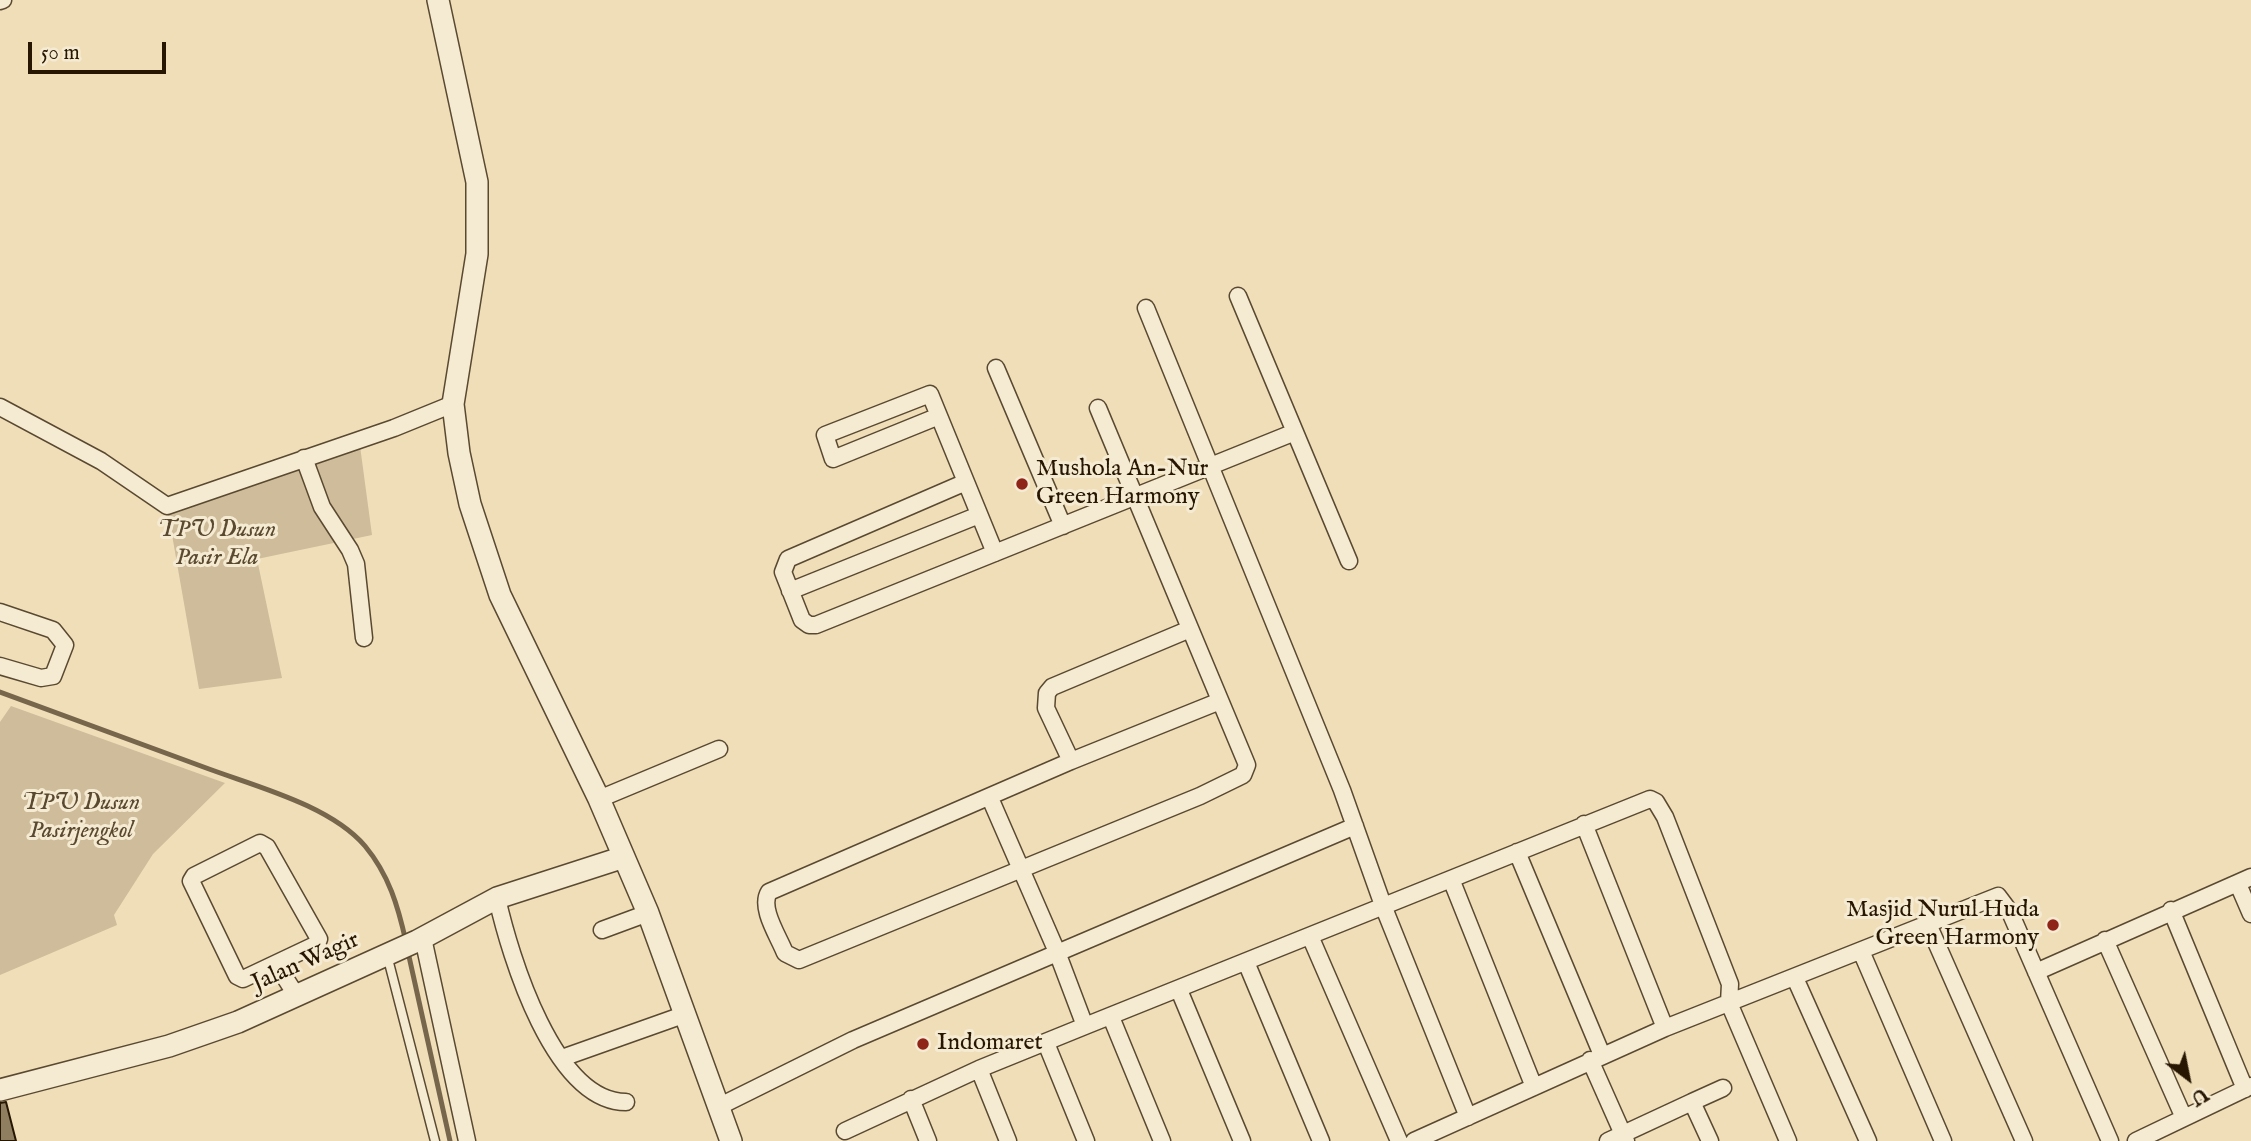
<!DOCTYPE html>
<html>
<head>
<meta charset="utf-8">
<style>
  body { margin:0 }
  #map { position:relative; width:2251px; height:1141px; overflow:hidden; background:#f0deb9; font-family:"IM FELL English",serif }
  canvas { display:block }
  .north { position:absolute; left:2153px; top:1043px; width:70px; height:70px; -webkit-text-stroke:5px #f5ead2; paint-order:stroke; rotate:148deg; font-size:19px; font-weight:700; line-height:28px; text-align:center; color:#271702 }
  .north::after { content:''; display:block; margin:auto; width:24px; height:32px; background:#271702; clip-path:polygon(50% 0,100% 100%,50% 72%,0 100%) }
  .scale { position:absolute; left:28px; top:42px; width:138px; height:32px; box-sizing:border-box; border:4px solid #271702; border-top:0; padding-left:9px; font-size:21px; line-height:24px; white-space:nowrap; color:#271702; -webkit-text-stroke:5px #f5ead2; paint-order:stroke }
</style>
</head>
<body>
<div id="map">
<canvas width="2251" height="1141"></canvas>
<div class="north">U</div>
<div class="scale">50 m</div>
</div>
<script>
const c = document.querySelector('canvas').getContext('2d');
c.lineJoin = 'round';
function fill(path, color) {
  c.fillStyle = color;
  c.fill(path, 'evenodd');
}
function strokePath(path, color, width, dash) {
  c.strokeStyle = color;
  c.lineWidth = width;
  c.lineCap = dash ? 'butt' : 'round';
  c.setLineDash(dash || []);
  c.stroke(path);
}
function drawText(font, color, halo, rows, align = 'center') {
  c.font = font + ' "IM FELL English",serif';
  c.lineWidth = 6;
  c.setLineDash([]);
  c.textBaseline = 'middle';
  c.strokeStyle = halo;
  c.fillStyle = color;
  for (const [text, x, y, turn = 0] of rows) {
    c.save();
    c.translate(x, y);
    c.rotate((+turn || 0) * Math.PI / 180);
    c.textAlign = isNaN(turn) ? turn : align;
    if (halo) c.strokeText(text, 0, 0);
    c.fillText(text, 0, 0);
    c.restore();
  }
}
fill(new Path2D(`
  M360,446L372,535L257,559L282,678L199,689L168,512Z
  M11,706L225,783L153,854L114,915L117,925L0,975V722Z`), '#cebc9a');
strokePath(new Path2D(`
  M0,692C70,718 140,743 209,769C258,787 331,806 365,846C389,875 398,906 406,942
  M408,952L450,1141`), '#77664b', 5);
const building = new Path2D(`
  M6,1102L16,1141H0V1103Z`);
fill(building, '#907e61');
strokePath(building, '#271702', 2);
const service = new Path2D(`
  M387,955L435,1141`);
const minor = new Path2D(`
  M0,1L3,0
  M1238,296L1349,561
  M1146,308L1342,790L1384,908L1468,1117
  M996,368L1063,526
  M0,407L101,461L167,506L394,428L453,404
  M939,416L833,459L825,435L930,394L966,482
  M304,458L322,507L350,550L356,564L364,638
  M995,553L966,482L788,559L783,572L802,620L809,625H816L1295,432
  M790,591L979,515
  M0,612L53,630L65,645L53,676L41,678L0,666
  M1190,629L1052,687L1047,693L1046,708L1071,761L1220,701
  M1071,761L769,892C759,908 779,937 785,953L799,960L1200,796L1243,775L1247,765L1245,760L1098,408
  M599,799L719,749
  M1584,824L1665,1028
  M260,843L267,847L319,939L317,944L243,979L237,976L191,881L194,876Z
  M1517,852L1602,1055
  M1451,879L1534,1087
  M2238,884L2251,914
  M497,898C510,956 554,1102 626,1102
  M2171,910L2245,1089
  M1928,924L2024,1141
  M602,930L648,913
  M1310,936L1399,1141
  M423,938L467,1141
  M2105,940L2184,1118
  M1861,951L1943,1141
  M1246,962L1321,1141
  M277,965L296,995
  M2036,972L2251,877
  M1795,978L1868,1141
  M1179,990L1242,1141
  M1111,1017L1162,1141
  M1085,1026L1650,799L1656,802L1665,817L1730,984L1729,1003L1788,1141
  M1046,1043L1086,1141
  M562,1058L686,1014
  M1590,1060L1626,1141
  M979,1069L1008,1141
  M911,1099L928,1141
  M1692,1102L1723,1088
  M720,1106L853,1040L1355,826
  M845,1131L979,1069L1085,1026L1057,952L990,798
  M1414,1141L1665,1028L1998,896L2010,912L2110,1141
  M1608,1141L1692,1102L1710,1141
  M2136,1141L2251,1086`);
const tertiary = new Path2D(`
  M438,0L477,182V254L453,404L459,453L470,504L500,595L599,799L648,913L731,1141
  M0,1090L169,1046L238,1022L417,941L497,898L624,857`);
strokePath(service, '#594930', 11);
strokePath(minor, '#594930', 19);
strokePath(tertiary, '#594930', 24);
strokePath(service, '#f5ead2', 8);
strokePath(minor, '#f5ead2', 16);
strokePath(tertiary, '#f5ead2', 21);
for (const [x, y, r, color] of [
  [1022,484,7,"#8f2418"],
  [2053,925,7,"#8f2418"],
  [923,1044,7,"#8f2418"]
]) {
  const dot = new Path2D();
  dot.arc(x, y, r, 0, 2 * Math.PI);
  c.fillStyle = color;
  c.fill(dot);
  strokePath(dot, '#f5ead2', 2.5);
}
drawText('24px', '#271702', '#f5ead2', [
  ["Mushola An-Nur",1036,470],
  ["Green Harmony",1036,498],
  ["Masjid Nurul Huda",2039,911,"right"],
  ["Green Harmony",2039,939,"right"],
  ["Indomaret",937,1044]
], 'left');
drawText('italic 24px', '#594930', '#f5ead2', [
  ["TPU Dusun",217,531],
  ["Pasir Ela",217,559],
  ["TPU Dusun",81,804],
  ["Pasirjengkol",81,832]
]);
drawText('24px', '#271702', '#f5ead2', [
  ["Jalan Wagir",306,963,-24]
]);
</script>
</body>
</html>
